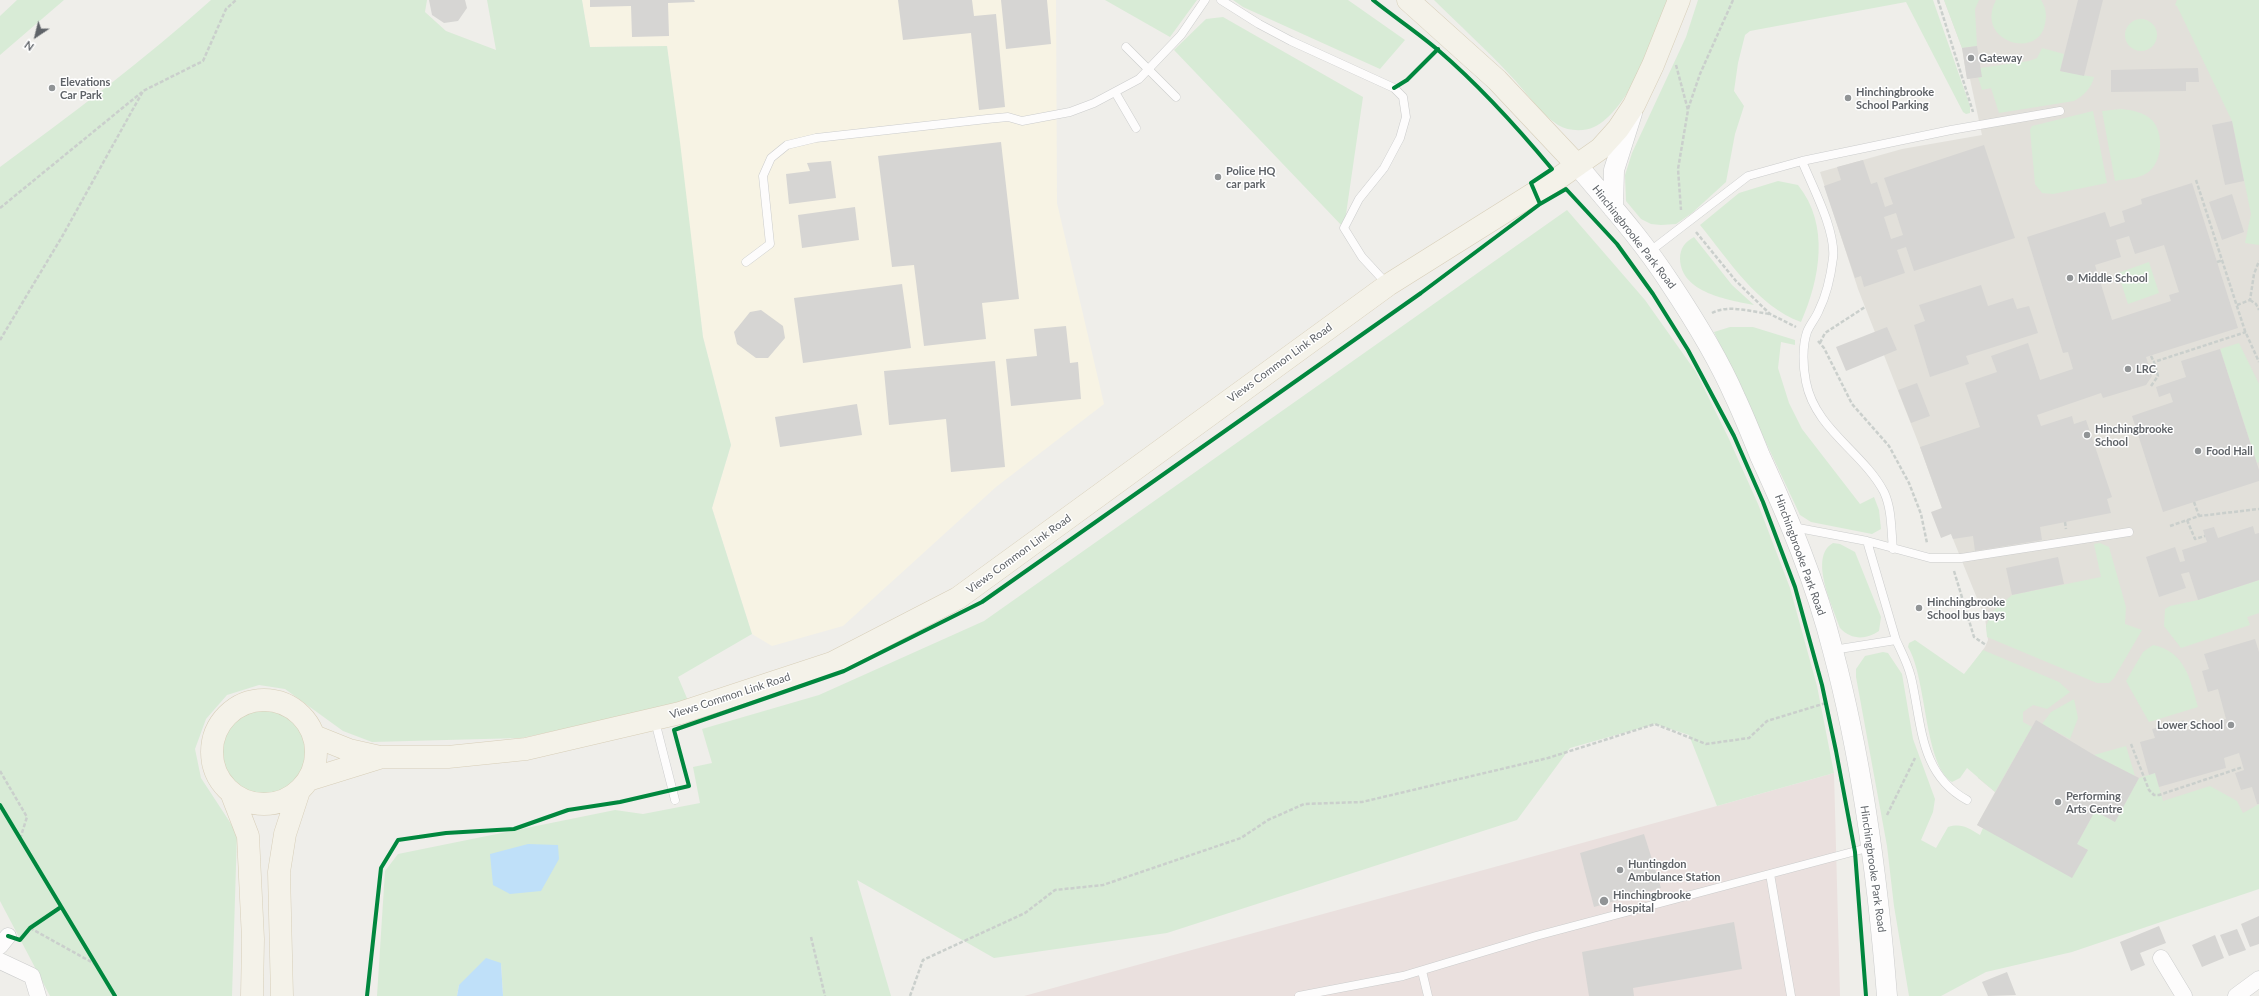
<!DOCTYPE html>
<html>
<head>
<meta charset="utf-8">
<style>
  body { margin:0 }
  #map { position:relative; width:2259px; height:996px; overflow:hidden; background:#efeeea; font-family:Lato,sans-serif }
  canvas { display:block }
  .north { position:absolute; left:16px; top:16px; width:40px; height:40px; -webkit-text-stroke:3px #fff; paint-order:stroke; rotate:215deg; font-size:11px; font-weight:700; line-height:16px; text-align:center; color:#5f6368 }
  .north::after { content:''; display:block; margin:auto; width:14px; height:18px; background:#5f6368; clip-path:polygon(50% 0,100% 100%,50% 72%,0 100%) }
</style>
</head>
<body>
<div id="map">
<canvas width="2259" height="996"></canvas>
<div class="north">N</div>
</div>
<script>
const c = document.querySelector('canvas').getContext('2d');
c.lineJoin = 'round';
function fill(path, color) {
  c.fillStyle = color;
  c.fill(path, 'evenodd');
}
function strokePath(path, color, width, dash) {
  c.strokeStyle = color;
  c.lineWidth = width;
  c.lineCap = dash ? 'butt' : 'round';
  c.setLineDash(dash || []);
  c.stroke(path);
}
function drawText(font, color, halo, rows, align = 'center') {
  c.font = font + ' Lato,sans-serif';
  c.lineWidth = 3;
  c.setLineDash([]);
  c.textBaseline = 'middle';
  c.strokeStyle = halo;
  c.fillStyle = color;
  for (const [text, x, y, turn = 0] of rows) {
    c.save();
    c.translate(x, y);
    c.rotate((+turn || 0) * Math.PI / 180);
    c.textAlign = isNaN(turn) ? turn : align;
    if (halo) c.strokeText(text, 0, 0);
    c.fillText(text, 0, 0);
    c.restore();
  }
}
fill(new Path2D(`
  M582,0H1056L1057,203L1104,404L996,487L843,626L772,646L752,634L712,508L731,445L703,337L667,46L590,47Z`), '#f7f3e4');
fill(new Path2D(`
  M1944,0H2259V826L2072,878L1977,825L1995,792L1978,778L1965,674L1985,647L1988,640L1985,618L1953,539L1920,447L1858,289L1820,172L1902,149L1982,135L1970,79H1967L1962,48Z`), '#e2e0da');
fill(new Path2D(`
  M1834,773L1840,996H1024L1717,806Z`), '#eae0de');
fill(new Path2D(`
  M17,0H64L0,55V16Z
  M211,0H427L425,12L446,31L496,50L487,0H582L590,47L667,46L680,142L703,337L731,445L712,508L752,634L678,677L689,703L521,738L372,742L343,731L285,689L259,685L227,695L206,719L195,749L201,778L237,833L232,996H50L0,901V167C72,114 144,60 211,0Z
  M1105,0H1197L1170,37Z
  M1233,0H1348L1405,40L1380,69L1243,7Z
  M1434,0H1673C1658,33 1628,112 1594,127C1583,132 1568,131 1558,125C1539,113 1526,91 1510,75C1486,49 1459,25 1434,0Z
  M1698,0H1933L1970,106V113L1966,114L1963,112L1906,2L1750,31L1745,35L1738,63L1734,91L1744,106L1735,134L1726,182L1692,213L1676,224L1661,225L1651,224L1641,219L1626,201L1625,175L1632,153L1686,37Z
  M1944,0H1979L1975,9L1977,46L1962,48Z
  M1996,0H2041C2046,8 2047,15 2045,24C2038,61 1974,41 1996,0Z
  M2177,0H2259V245L2245,243L2251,214L2232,121L2177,6L2175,5Z
  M1223,17L1363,97L1344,228L1174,50L1206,19Z
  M2125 35a16 16 0 1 1 32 0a16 16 0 1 1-32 0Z
  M2042,48L2064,54L2060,71L2094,77C2091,89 2084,95 2074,101L1999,113L1991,88L1982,90L1978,77L1980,68L2029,61L2037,58Z
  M2121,109C2132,110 2143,112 2152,120C2164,133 2163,163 2147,173C2138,179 2125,179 2115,181L2102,111Z
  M2093,111L2107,183L2053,194L2042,193L2035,184L2030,130L2032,126Z
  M1778,181L1798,185C1830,225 1820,279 1801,322C1757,306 1728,259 1700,225L1739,193Z
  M1567,210L1645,300L1696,372L1729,439L1758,504L1790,588L1817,686L1834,773L1717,806L1689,735L1655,724L1570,748L1517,820L1167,933L994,958L857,880L891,996H503L501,963L459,985L457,996H377L385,871L398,854L615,810L643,814L700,803L693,767L712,763L702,729L819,695L984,621Z
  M1694,237L1732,285L1754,305C1729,300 1681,293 1680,259C1680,248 1685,242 1694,237Z
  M2149,262L2159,293L2128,304L2118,273Z
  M1730,327H1753L1795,340V345L1781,342L1778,368L1789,403L1802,429L1860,504L1874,497L1879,510L1881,529L1872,534L1811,522L1800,515L1714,332Z
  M2239,343L2259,384V462L2257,463L2220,349Z
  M1833,543L1840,544L1855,552L1881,617L1879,631C1866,640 1851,640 1840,628C1833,607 1808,557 1833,543Z
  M2100,543L2109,547L2111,554L2126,607L2125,624L2142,630L2114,678L2109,683H2097L1987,637L1986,626L1992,612L2012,595L2101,577L2094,544Z
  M2259,580V613L2247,617L2250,625L2181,648L2164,626L2165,609L2170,606L2198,600Z
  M1915,640L1964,674L1983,650L2059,682L2070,692L2047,709L2033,705L2023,712V722L2032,727L1995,792L1967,768L1960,778L1952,782C1924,765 1927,678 1908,647L1909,643Z
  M2153,645C2186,652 2190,680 2198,707L2149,722L2126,681L2143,652Z
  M1883,652L1888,653L1902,674L1913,739L1935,799L1933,812L1921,840L1936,848L1948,827C1962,823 1968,828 1980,835L1983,828L2088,850L2077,844L2095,811L2115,822L2139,778L2155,773L2163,801L2210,786L2237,801L2243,813L2259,804V889L2072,952L1986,972L1941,996H1909L1894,906L1887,846L1856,677V669L1865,656Z
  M2074,699L2078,718L2070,739L2042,724L2051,712Z
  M222 752a42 42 0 1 1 84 0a42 42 0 1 1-84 0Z
  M2126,746L2135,776L2094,755Z`), '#d8ebd6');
fill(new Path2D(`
  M528,844L558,845L559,859L541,891L510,894L493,885L490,854Z
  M486,958L501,963L503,996H457L459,985Z`), '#bfe0f9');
fill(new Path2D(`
  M429,0H465L467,8L458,21L444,23L432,15Z
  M590,0H694L695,2L668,3L669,36L632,37L631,6L590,7Z
  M898,0H972L974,16L996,14L1005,107L979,110L971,33L903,40Z
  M1001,0H1047L1051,44L1006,49Z
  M2078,0H2103L2084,76L2060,71Z
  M1977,46L1982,77L1967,79L1962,48Z
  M2198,68L2199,82H2186V91L2111,92V70Z
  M2232,121L2244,181L2225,185L2212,125Z
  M1001,142L1019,299L982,303L986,339L924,346L914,265L892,267L878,156Z
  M1984,145L2015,238L1914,271L1906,247L1897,250L1905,273L1864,287L1861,276L1855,278L1824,186L1841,180L1837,167L1863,160L1871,184L1877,182L1885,207L1893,204L1884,178ZM1896,213L1903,235L1891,239L1884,217Z
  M831,161L836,198L789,204L786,174L810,171L807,163Z
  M2192,183L2238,328L2146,357L2152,376L2146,385L2103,398L2101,393L2037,415L2041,426L2072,416L2074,424L2086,420L2112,497L2107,499L2111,513L2040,527L2042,540L1975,551L1973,536L1953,539L1951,534L1941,538L1931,512L1942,508L1920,447L1980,427L1965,383L1997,372L1991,356L2028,343L2040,380L2073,369L2068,352L2063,353L2027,237L2105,212L2110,227L2125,222L2122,211L2142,204L2141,199ZM2129,236L2135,254L2164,245L2179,292L2169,295L2171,301L2112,320L2095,265L2121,257L2116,240Z
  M2232,194L2244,232L2222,240L2209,202Z
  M855,207L859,240L802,248L798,215Z
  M902,284L911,348L803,363L794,298Z
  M1981,285L1988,306L2013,298L2017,309L2029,306L2038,333L1966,356L1969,364L1930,377L1914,325L1925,321L1919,305Z
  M761,310L783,326L785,338L768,358H756L737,344L734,332L750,312Z
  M1066,326L1070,363L1078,362L1081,399L1011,406L1006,359L1037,356L1034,329Z
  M1887,327L1897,350L1846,371L1836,347Z
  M2220,349L2259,470V481L2163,512L2132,416L2173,402L2170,393L2159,397L2156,387L2186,377L2181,361Z
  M995,361L1005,467L951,472L946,419L889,425L884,371Z
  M1917,383L1930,416L1911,423L1898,390Z
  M857,404L862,435L780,447L775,417Z
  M2253,526L2255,534L2259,533V580L2198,600L2189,572L2181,574L2186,588L2159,597L2146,557L2175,547L2180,562L2185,561L2182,550L2207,542L2203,530L2214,527L2218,538Z
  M2058,557L2064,584L2012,595L2006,568Z
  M2255,639L2259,652V804H2257L2252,787L2241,790L2235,773L2244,770L2239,753L2224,758L2226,768L2159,787L2155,773L2149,775L2140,742L2155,738L2152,729L2184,720L2186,730L2226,719L2218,689L2208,692L2202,671L2209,669L2204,654Z
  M2036,720L2094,755L2139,778L2115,822L2095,811L2077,844L2088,850L2072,878L1977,825Z
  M1644,834L1661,888L1594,907L1580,853Z
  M2259,916V944L2250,947L2241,924Z
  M1734,922L1742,969L1633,988L1634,996H1589L1582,952Z
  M2159,926L2166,943L2140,953L2145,965L2131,971L2120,942Z
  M2237,929L2246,950L2229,956L2220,935Z
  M2215,935L2224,958L2202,967L2192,945Z
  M2007,972L2016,995L1988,996L1982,982Z`), '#d6d5d3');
const service = new Path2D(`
  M1221,0L1259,24L1291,41L1394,88L1403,97L1406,117L1400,138L1384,168L1359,199L1344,228L1362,257L1387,284
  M1126,47L1176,97
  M1115,92L1136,128
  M1802,161C1812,186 1836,230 1833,258C1831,274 1826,296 1819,310C1816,318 1810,324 1807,332C1802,346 1803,368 1806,382C1815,429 1863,452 1884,492C1892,509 1891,530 1893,549
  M1649,252L1748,176L1802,161L1951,130L2060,111
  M746,262L770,244L763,176L771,158L787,145L816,138L987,119L1008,117L1022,121L1070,112L1094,103L1139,79L1181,35L1205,0
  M1793,527L1867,541L1896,640L1833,650
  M1867,541L1930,558H1961L2129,532
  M1896,640C1901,651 1908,664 1911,677C1922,723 1919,774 1967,800
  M655,721L675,800
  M1770,874L1791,996
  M1422,971L1428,996
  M1299,996L1403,976L1536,936L1871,847`);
const minor = new Path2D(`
  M0,946L8,936
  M2161,958L2184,996
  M0,961L32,976L38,996
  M2236,996L2259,979`);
const tertiary = new Path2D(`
  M1577,165C1609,203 1643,241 1670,283C1694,319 1718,358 1735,397C1744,416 1752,436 1760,456C1789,519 1816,583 1833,651C1863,764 1878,880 1887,996
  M1613,208L1614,170L1632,113`);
const primary = new Path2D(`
  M1408,0L1497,80L1577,165
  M212 752a52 52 0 1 1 104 0a52 52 0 1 1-104 0Z
  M314,736L349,750L380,757H448L526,749L680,713L832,663L958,598L1388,285L1560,177L1600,149L1618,129L1634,105L1653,65L1679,0
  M308,780L379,758
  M231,792L248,836L253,939L252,996
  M282,996L279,872L285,834L299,791`);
strokePath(service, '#cbcccc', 9);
strokePath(minor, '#cbcccc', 17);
strokePath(tertiary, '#cbcccc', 21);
strokePath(primary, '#d7ceb8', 23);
strokePath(new Path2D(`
  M1938,0L1973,112
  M1676,65L1688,110L1678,169L1681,210
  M1688,109L1700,74L1733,0
  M2196,180L2245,331L2259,362
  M0,208L142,92
  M1696,232L1736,281L1770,314L1796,327
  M2217,262L2223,260
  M2250,300L2256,304L2259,310
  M2237,305L2250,300L2254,274L2259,261
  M1712,313C1728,304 1752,312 1770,314
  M0,340L63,235L143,91L203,61L226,9L236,0
  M1818,341L1824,348L1852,404L1889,446L1909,483L1921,514L1927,543
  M1820,343L1825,333L1865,307
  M2151,356L2154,362
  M2151,386L2158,376L2154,362L2246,332
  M2194,502L2199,516
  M2187,520L2195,539L2205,536
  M2065,522L2066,529
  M2170,526L2199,516L2259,509
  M1954,571L1974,637L1986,645
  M2131,744L2149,790L2154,795H2159L2243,767
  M0,771L27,817L20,839
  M1887,815L1915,758
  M30,928L95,964
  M811,937L825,996
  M910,996L923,960L1025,913L1055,890L1103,885L1241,838L1268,820L1304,804L1362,802L1548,758L1655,724L1706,744L1749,738L1767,721L1826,703`), '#cacfcc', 2.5, [4, 2]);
strokePath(service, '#fdfcfc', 8);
strokePath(minor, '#fdfcfc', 16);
strokePath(tertiary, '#fdfcfc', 20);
strokePath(primary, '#f4f2e9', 22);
strokePath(new Path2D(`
  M1373,0C1394,17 1417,32 1438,50C1480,86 1517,127 1552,169L1531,183L1540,204L1566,189L1617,244L1653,294L1688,350L1734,436L1763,502L1795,587L1822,685L1836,751L1855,852L1866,996
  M1394,88L1407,80L1438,49
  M0,805L115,996
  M8,936L20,940L30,928L61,907
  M367,996L381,868L398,840L446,833L514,829L568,810L620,802L689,786L674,730L844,671L982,602L1421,293L1540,204`), '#00873e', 4);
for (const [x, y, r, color] of [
  [1971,58,4,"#919496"],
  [52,88,4,"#919496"],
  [1848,98,4,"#919496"],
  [1218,177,4,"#919496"],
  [2070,278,4,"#919496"],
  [2128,369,4,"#919496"],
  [2087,435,4,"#919496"],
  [2198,451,4,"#919496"],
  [1919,608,4,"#919496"],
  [2231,725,4,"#919496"],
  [2058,802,4,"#919496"],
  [1620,870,4,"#919496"],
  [1604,901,5,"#919496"]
]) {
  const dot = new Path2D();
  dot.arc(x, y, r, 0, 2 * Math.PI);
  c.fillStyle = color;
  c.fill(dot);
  strokePath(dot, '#fff', 1.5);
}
drawText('bold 11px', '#5f6368', '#fff', [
  ["Gateway",1979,58],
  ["Elevations",60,82],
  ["Car Park",60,95],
  ["Hinchingbrooke",1856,92],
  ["School Parking",1856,105],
  ["Police HQ",1226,171],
  ["car park",1226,184],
  ["Middle School",2078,278],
  ["LRC",2136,369],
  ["Hinchingbrooke",2095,429],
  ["School",2095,442],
  ["Food Hall",2206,451],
  ["Hinchingbrooke",1927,602],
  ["School bus bays",1927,615],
  ["Lower School",2223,725,"right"],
  ["Performing",2066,796],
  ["Arts Centre",2066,809],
  ["Huntingdon",1628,864],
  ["Ambulance Station",1628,877],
  ["Hinchingbrooke",1613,895],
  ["Hospital",1613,908]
], 'left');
drawText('11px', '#5f6368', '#fff', [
  ["Hinchingbrooke Park Road",1634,237,52],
  ["Views Common Link Road",1280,363,-36],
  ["Views Common Link Road",1019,554,-36],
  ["Hinchingbrooke Park Road",1800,555,70],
  ["Views Common Link Road",730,696,-18],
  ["Hinchingbrooke Park Road",1873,869,82]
]);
</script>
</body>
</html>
